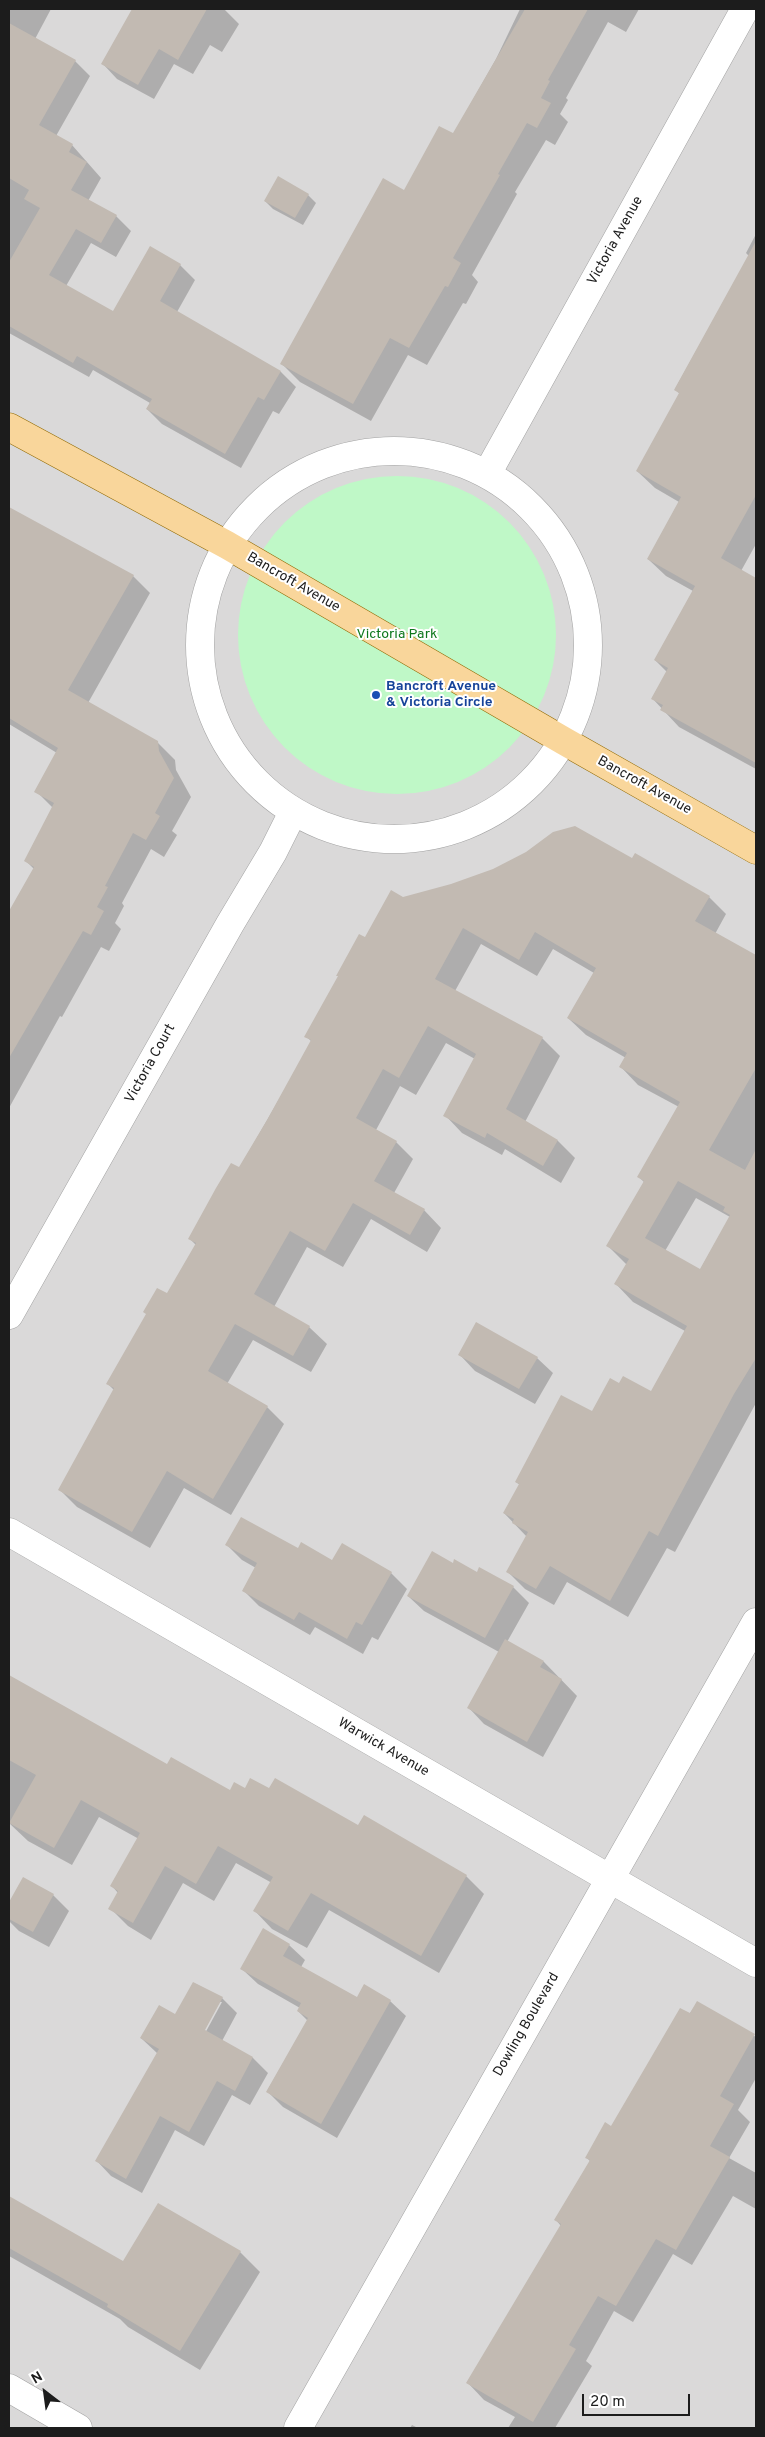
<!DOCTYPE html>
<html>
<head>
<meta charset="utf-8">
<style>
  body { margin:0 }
  #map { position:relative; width:765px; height:2437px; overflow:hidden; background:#eeeae2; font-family:Overpass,sans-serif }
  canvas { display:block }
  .frame { position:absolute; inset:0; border:10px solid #1c1c1c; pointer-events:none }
  .north { position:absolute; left:20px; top:2367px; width:50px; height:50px; -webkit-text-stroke:4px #fff; paint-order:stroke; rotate:330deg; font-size:14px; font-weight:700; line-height:20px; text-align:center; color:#1c1c1c }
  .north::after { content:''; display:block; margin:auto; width:18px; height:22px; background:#1c1c1c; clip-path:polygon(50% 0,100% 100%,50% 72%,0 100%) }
  .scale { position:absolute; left:582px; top:2394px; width:108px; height:22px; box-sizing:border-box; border:2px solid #1c1c1c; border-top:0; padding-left:6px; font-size:15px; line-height:18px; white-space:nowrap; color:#1c1c1c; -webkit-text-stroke:4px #fff; paint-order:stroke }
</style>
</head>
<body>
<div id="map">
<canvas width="765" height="2437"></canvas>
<div class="frame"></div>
<div class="north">N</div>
<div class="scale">20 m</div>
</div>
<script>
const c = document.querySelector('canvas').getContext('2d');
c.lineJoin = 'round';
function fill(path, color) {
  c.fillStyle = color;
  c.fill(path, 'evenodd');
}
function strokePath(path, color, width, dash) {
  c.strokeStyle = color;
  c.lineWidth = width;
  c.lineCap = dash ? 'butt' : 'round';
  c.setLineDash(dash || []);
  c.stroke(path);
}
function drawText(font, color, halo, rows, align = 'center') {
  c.font = font + ' Overpass,sans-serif';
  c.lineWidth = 4;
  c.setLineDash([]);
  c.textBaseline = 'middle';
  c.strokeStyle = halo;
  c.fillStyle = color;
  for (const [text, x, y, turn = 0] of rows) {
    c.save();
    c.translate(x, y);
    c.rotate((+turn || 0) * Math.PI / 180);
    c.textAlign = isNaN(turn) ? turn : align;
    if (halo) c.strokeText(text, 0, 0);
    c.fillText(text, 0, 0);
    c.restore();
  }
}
fill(new Path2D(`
  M9,9H756V2428H9Z`), '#dad9d9');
fill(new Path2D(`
  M238 635a159 159 0 1 1 318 0a159 159 0 1 1-318 0Z`), '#bff8c7');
fill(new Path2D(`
  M9,9H51L35,39L75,61L90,76L56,136L72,145L101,178L88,201L116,216L131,231L116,257L91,243L66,286L113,313L180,265L195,280L177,312L281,372L296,387L279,414L273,411L241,468L162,424L147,409L150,403L93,370L89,377L9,333Z
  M134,9H224L239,24L222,52L210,45L193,74L174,64L154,99L117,79L103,64Z
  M520,9H639L626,32L608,22L566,98L568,100L560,114L568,122L555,145L546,140L515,192L517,194L472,275L478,282L466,304L463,303L427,365L408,355L371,421L300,382L282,364L405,191L453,135L496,59Z
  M308,195L316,203L303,225L273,209L265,201Z
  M756,234V544L741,571L756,579V769L679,727L652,698L667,672L655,660L693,591L666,576L648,559L679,502L655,488L637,471L680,394L675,389L749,256L746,253Z
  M9,509L133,576L150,593L88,703L157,742L175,760L176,770L191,797L172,831L177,835L164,857L151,849L122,903L124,906L115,923L121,929L109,951L101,947L62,1017L60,1016L9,1108V913L34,869L26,861L53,808L36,791L57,753L9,724Z
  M633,860L709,897L726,914L715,934L756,957V1403L675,1552L667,1548L628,1617L567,1582L554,1605L525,1589L508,1572L527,1537L504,1513L520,1485L516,1482L592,1413L619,1385L651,1393L685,1331L633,1302L616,1284L627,1265L608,1246L644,1182L639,1177L679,1107L638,1085L621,1067L626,1058L586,1035L568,1018L594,973L553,949L537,976L481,944L455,991L542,1038L560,1056L525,1122L558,1141L575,1158L561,1183L505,1149L502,1155L462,1133L445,1115L475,1059L446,1043L416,1095L400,1086L376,1130L396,1142L413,1159L394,1193L424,1210L441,1228L427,1252L371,1219L343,1267L307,1247L274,1307L309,1327L327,1344L311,1372L253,1340L227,1384L267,1407L284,1424L231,1515L184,1488L150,1548L77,1507L60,1490L114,1390L107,1383L168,1295L196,1245L190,1239L239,1169L312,1042L306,1036L365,939L403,899ZM696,1198L730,1217L700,1270L665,1251Z
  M460,1355L537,1358L553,1373L535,1404L475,1371Z
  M227,1545L298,1550L333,1561L391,1573L407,1589L378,1640L372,1637L363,1654L315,1627L310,1635L259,1606L243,1590L256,1568L242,1560Z
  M454,1565L513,1587L529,1603L507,1642L544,1662L577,1696L543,1757L484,1724L469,1708L499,1652L424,1611L408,1596Z
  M9,1676L168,1766L230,1792L246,1789L270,1790L359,1826L466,1876L484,1894L439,1973L329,1910L307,1948L272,1929L255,1911L272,1883L236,1863L214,1901L183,1883L151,1940L128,1926L110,1908L118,1893L112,1886L139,1839L99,1817L72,1865L28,1841L9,1823Z
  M23,1879L53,1895L69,1911L49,1947L19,1931L9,1921V1905Z
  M289,1945L305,1960L301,1967L357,1999L390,2001L406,2016L337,2138L283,2107L267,2091L308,2021L298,2011L300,2008L258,1984L242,1969Z
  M194,1983L222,1998L237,2013L222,2041L253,2058L268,2073L250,2105L232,2095L204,2146L175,2130L142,2193L111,2176L97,2161L158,2054L141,2038L176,2016ZM219,2002H222L203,2037L201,2035Z
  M697,2003L756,2037V2078L738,2110L750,2122L729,2158L756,2173V2209L733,2196L692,2265L673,2254L633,2322L614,2311L586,2361L592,2366L555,2428H508L515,2417L484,2400L468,2383L561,2226L556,2220L591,2162L586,2157L611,2127Z
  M9,2198L124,2263L240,2252L260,2272L200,2370L128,2327L120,2319L9,2256Z
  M412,2425L418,2428H410Z`), '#0003');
fill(new Path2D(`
  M132,9H207L178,60L159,49L138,85L101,64Z
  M525,9H588L548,80L550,81L541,98L551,103L537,128L527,123L498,174L500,175L453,258L461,263L448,287L445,286L409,348L390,338L353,404L280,364L383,178L404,190L439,126L453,133Z
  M9,23L76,60L39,125L73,144L69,152L87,162L71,190L117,215L101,243L76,229L49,275L113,311L150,246L181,264L160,301L281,371L264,400L258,397L225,454L146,409L152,399L77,356L73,363L9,326V262L40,208L24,199L29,190L9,178Z
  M278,176L309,194L295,218L264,201Z
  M756,241V495L721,558L756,578V763L660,710L663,705L651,699L668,668L654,660L695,586L647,559L681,497L636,471L679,393L674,390Z
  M9,507L134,575L68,690L158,741L159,751L174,778L155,813L160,816L146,840L133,833L105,886L108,887L97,907L104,911L91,935L83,931L9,1058V911L34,867L24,861L54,803L34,792L58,748L9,718Z
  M575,826L632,858L635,853L710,896L695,921L756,955V1068L709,1150L745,1170L756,1149V1358L734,1394L658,1536L649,1531L610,1601L550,1566L536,1589L506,1572L528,1532L512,1523L514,1519L503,1513L519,1484L515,1482L561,1395L592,1411L610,1378L619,1383L623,1376L651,1391L687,1326L614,1284L629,1259L606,1246L644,1181L637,1177L680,1102L619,1067L627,1053L567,1018L596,968L535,932L519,960L463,928L435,979L543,1037L506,1109L558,1140L543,1166L487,1133L485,1138L443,1116L476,1054L428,1026L399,1078L383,1069L356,1118L397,1141L374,1181L425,1209L410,1235L353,1203L325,1251L290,1231L254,1294L310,1326L293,1356L235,1324L208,1371L268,1406L213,1499L167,1471L132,1532L58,1490L114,1388L106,1384L146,1314L143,1312L157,1288L167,1293L196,1243L188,1239L216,1188L231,1163L239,1167L267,1120L311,1040L304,1037L338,976H336L359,934L365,937L391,890L403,897L451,884L493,869L526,852L553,832ZM678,1181L725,1207L723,1211L730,1215L700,1269L645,1238Z
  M476,1322L538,1357L519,1389L458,1355Z
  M241,1517L298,1548L301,1542L332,1560L342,1543L392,1572L362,1625L356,1622L347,1639L299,1612L294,1620L242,1591L257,1563L225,1545Z
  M432,1551L453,1563L454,1559L477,1572L479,1567L514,1586L485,1638L407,1596Z
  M505,1639L544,1661L540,1667L562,1679L527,1742L467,1708Z
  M9,1675L167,1764L171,1757L230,1790L234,1782L245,1788L250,1778L269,1788L275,1778L358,1825L364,1815L467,1875L421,1956L311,1893L288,1931L253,1911L273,1877L218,1846L196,1884L165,1866L133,1923L108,1909L118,1891L110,1886L140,1833L81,1800L54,1848L9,1823L36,1775L9,1760Z
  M23,1877L54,1894L33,1932L9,1919V1902Z
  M263,1928L290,1944L283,1956L357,1997L364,1984L391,2000L321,2124L266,2092L308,2018L297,2011L301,2003L240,1969Z
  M193,1982L223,1997L205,2030L253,2057L235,2091L217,2081L189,2132L160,2116L126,2179L95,2161L159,2049L140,2038L159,2005L175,2014Z
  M697,2001L755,2034L720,2096L734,2104L710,2146L730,2157L676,2250L656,2239L616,2306L598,2296L569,2345L576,2349L533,2422L466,2383L561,2224L554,2220L590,2160L585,2158L605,2122L611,2126L680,2008L690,2013Z
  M9,2196L123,2261L158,2203L241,2251L180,2351L107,2307L108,2304L9,2248Z`), '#c2bab2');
const minor = new Path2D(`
  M200 645a194 194 0 1 1 388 0a194 194 0 1 1-388 0Z
  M487,474L745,9
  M9,1315L230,924L273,852L293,812
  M9,1532L756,1963
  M9,2388L78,2428
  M298,2428L756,1622`);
const major = new Path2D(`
  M9,427L227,545L564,741L756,850`);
strokePath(minor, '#a3a3a3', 29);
strokePath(major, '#916a03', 29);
strokePath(minor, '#fff', 28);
strokePath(major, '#f9d69b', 28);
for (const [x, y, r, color] of [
  [376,695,5,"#1a4fb4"]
]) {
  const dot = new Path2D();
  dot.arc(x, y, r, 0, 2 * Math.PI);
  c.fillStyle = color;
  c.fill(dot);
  strokePath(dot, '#fff', 2);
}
drawText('14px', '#1c1c1c', '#fff', [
  ["Victoria Avenue",616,241,-61],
  ["Bancroft Avenue",293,583,30],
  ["Bancroft Avenue",644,786,29],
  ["Victoria Court",151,1064,-61],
  ["Warwick Avenue",383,1748,30],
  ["Dowling Boulevard",527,2025,-60]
]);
drawText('14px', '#0e771c', '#fff', [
  ["Victoria Park",397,635]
]);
drawText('bold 14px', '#164399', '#fff', [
  ["Bancroft Avenue",386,687],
  ["& Victoria Circle",386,703]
], 'left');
</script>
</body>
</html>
